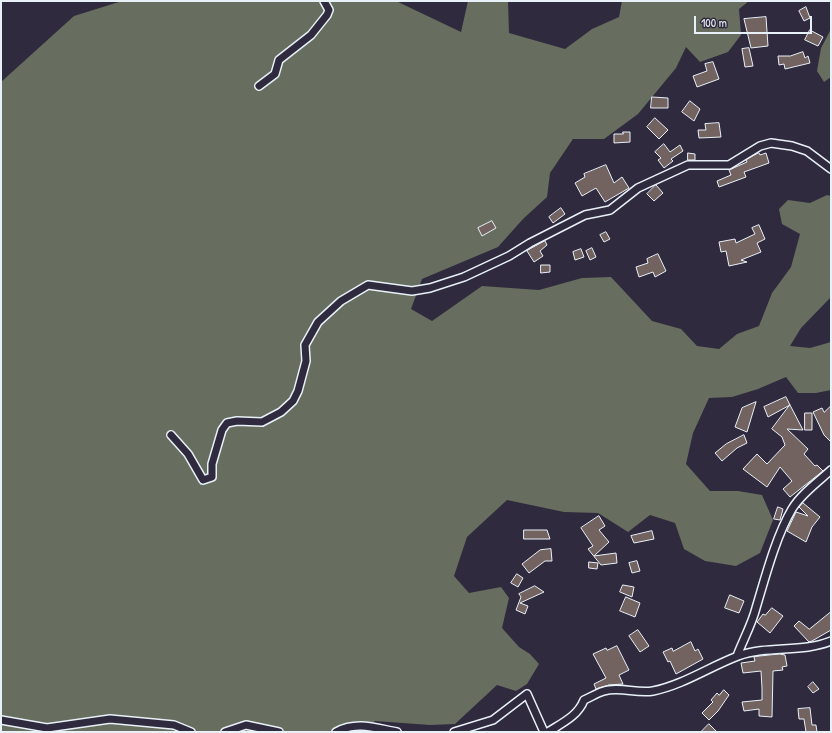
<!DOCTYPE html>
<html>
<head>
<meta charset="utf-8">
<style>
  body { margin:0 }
  #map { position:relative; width:832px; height:733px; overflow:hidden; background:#2f2a3d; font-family:"Patrick Hand",sans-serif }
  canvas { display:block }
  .frame { position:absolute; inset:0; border:2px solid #e8f1f8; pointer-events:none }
  .scale { position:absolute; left:694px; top:16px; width:118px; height:18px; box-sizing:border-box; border:2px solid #e8f1f8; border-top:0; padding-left:5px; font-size:12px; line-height:14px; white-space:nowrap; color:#e8f1f8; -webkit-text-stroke:3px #2f2a3d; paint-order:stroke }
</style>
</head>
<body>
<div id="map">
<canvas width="832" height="733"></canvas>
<div class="frame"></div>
<div class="scale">100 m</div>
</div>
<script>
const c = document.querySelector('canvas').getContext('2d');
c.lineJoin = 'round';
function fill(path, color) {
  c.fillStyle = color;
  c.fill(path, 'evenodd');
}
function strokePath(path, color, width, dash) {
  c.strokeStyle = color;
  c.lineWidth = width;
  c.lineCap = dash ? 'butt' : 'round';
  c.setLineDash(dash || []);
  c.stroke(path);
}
fill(new Path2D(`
  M122,1H396L461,32L468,1H508L509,33L565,49L592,29L619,17L622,1H749L739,9L741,35L728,52L700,62L686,47L676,68L638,114L604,139H573L550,173L547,197L523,219L498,247L422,279L411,309L432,321L482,286L539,290L582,278L611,277L652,321L681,329L697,346L719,349L737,334L759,326L772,293L791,267L800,234L782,224L779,209L788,200L810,203L827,195L831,196V297L801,328L790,346L810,348L831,342V390L816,393H798L786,377L758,389L732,397L709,398L693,433L686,464L710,491H738L762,495L773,520L760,553L736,566L705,561L684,549L675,523L650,515L628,532L598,513L564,512L507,500L467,537L454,576L469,593L501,587L509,598L502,628L519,647L530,654L539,664L527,684L516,691L497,685L455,724L430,725L375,721L361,732H1V82L74,16Z
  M831,29V77L824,82L817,71L821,48Z`), '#676d5f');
const building = new Path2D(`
  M806,7L810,18L804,21L799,11Z
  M766,17L768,46L751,48L744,19Z
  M810,30L823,37L818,46L805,40Z
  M749,48L753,66L745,67L742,49Z
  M803,52L805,58L808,56L810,63L785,69L784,64L779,65L778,56H790Z
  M713,62L719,79L697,87L693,76L707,71L705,64Z
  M652,97L668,98V108H651Z
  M690,101L700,109L694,121L682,112Z
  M655,118L668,130L659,139L647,127Z
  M719,123L721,137L699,138L698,130H706L705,124Z
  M623,132H630V142L614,143V134H623Z
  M664,144L670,152L680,145L683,151L671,159L673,161L664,168L658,160L661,158L655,152Z
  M688,153L695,154V160H688Z
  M759,153L760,155L766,153L769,163L744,172L746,177L719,187L717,181L731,175L729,170L747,162L746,160Z
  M606,165L614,183L622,177L629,188L605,202L596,188L582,196L575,183L585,177L584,174Z
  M656,185L663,193L654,201L647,194Z
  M561,208L565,214L553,223L549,217Z
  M492,221L496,228L482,236L478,228Z
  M759,225L765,239L757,243L761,252L741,260L747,262L729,266L726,251L721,252L719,242L735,239L736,243L755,234L752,228Z
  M606,232L610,239L604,242L600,235Z
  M545,241L547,245L540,251L543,256L534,262L527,251Z
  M592,248L596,257L590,260L586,251Z
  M581,249L584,257L575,260L573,252Z
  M658,254L666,271L655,277L653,272L639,277L636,267L648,263L647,259Z
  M541,265H550V272L541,273Z
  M786,397L790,405L768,417L764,407Z
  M756,402L747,432L735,427L742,408Z
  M790,405L803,430L787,429L808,449L804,454L815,466L817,465L823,471L790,497L783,489L792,481L780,467L767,487L743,469L757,454L767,464L785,445L782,437L772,429Z
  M831,406V442L824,435L813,412L822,408L824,412Z
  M805,413H812V430H805Z
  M744,435L747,443L737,448L722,461L715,453L726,444Z
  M803,503L820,517L812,527L806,542L787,531L796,512L808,516L799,507Z
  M778,507L783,509L780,520L774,519Z
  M599,516L605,526L599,530L609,542L594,556L616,553L617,563L601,565L588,549L593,546L581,528Z
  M524,530H547L550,539H524Z
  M652,531L654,539L634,543L631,536Z
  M551,549L552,561H545L529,573L522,564L540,550Z
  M637,561L640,571L632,573L629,563Z
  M589,562L598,563L597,569L589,568Z
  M517,574L523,578L518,587L511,583Z
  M623,585L634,587L632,597L620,592Z
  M535,586L544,592L520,603L528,606L525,614L516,610L521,597L519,594Z
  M730,595L744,601L739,613L725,608Z
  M626,597L640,603L635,617L620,611Z
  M772,608L783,616L770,633L757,622L763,614L765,615Z
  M831,612V630L812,641L809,642L794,626L799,621L809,629Z
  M638,630L649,646L640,652L629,636Z
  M691,642L695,651L698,649L703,659L676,674L670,661L668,662L663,652L672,648L673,651Z
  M617,646L629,670L619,675L623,684L609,685L596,689L594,684L606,678L593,654L606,648L607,650Z
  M780,654L785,655L787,666L782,667L783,670L773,671L772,717L759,716V709L744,711L742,702L762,700V688L761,671L743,673L741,663L755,661L754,657Z
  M813,682L819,689L813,693L808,687Z
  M724,690L729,695L718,711L709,720L702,713L713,702L711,700L717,693L719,695Z
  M810,708L812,725H816L817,732H806L804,719H799L798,709Z
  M709,724L717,732H701Z`);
fill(building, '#726260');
strokePath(building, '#e8f1f8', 1);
const street = new Path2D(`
  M259,86L275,74L279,60L311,35L327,15L329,10L324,1
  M171,435L188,454L203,480L212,477V464L222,430L227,423L237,421L262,422L281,412L293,401L298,391L306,361L305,345L318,322L341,301L368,285L412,291L430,288L464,277L509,256L530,243L585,215L610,210L638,188L688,165H729L760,146L771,143L792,146L807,151L831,169
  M737,656C743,640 752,624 756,608C765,578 776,536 792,509C801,494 818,482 831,470
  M1,720L47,728L110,719L174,725L191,732
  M225,732L246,725L279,732
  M336,732C357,721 375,728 397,732
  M454,732L493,720L527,694L544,732
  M548,732C562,723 578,716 584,700C591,697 597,693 604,691C619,686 637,694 653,691C683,685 709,667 738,656C768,645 802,653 831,641`);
strokePath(street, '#e8f1f8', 10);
strokePath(street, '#2f2a3d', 7);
</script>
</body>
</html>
